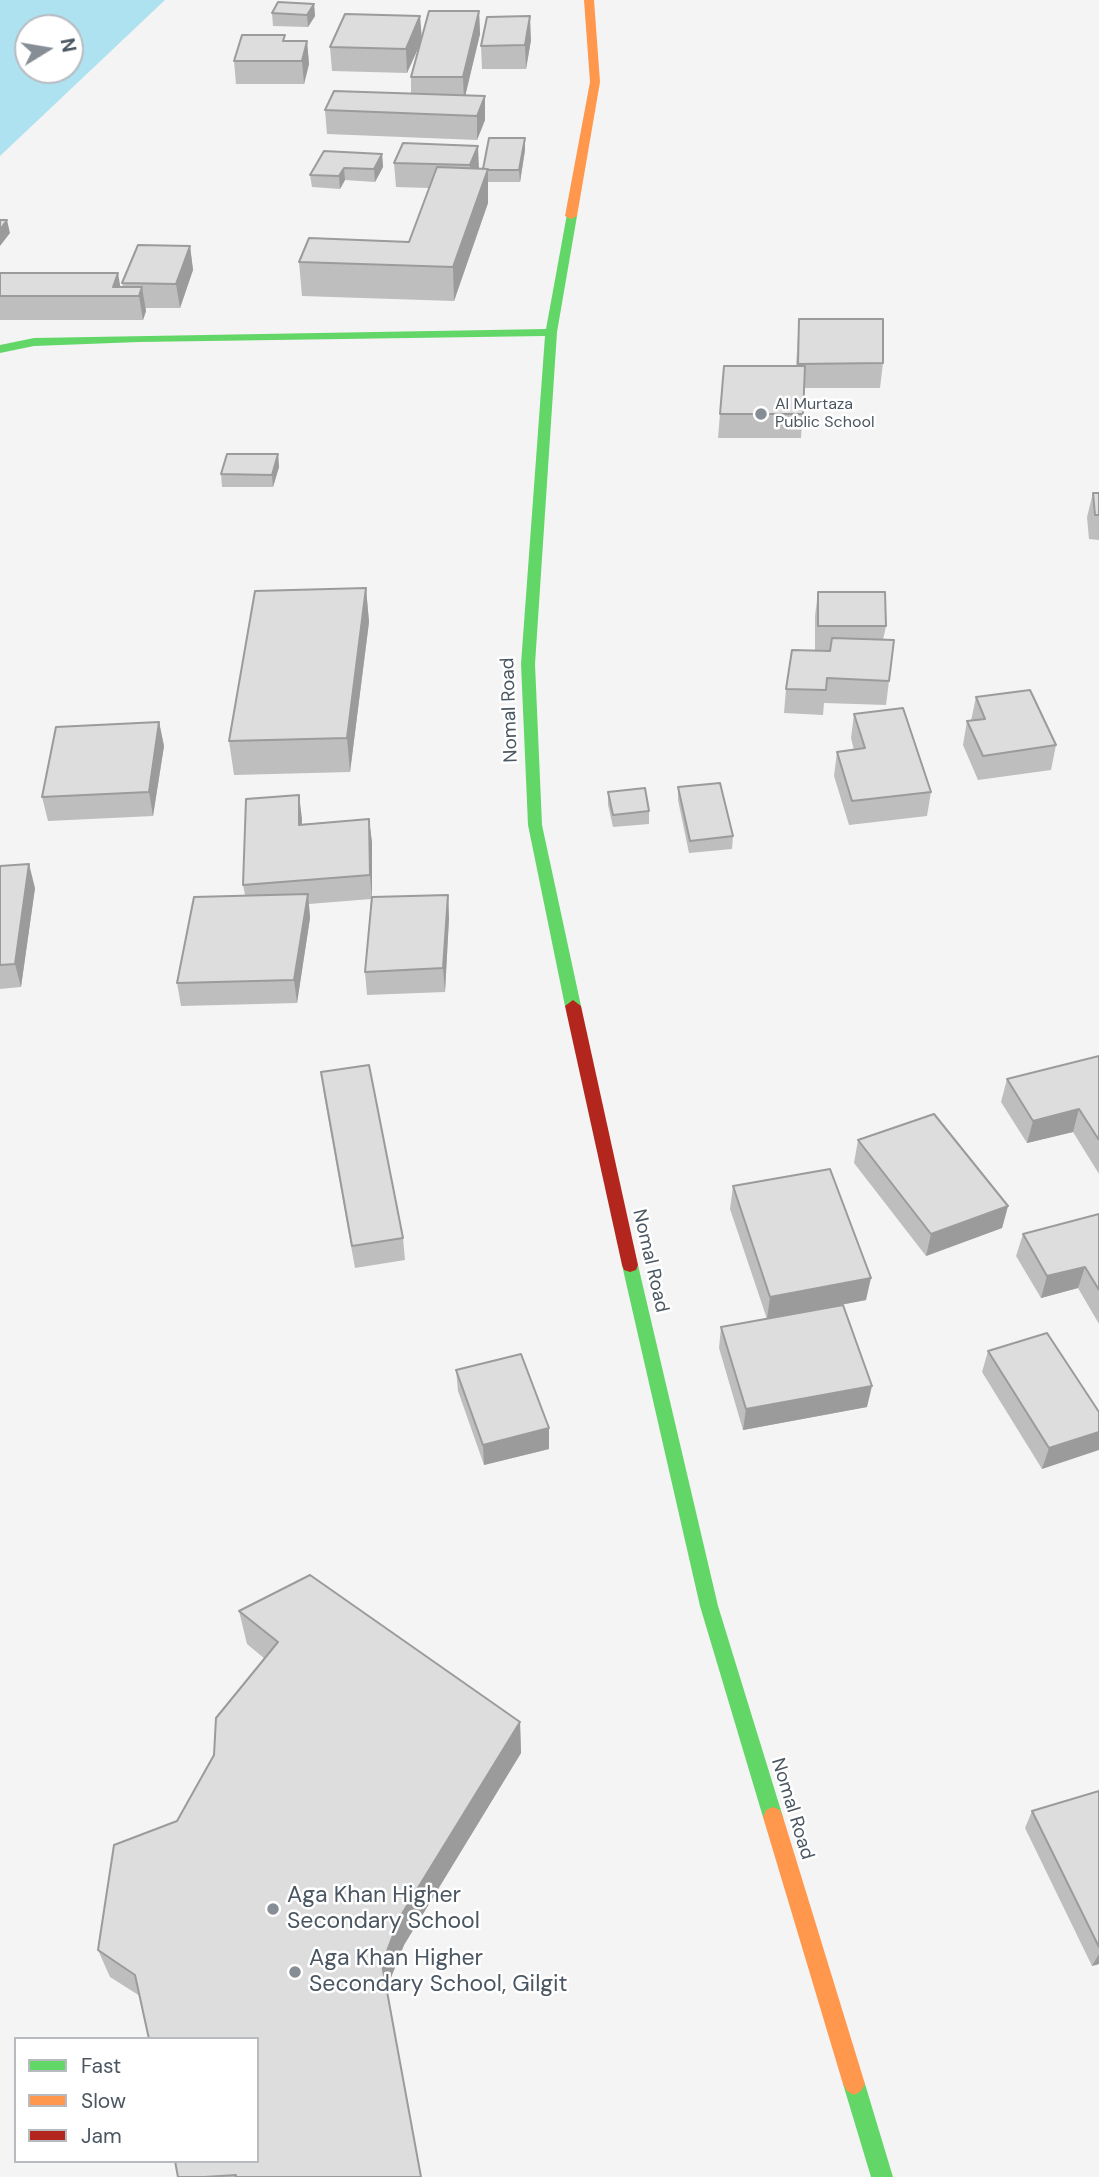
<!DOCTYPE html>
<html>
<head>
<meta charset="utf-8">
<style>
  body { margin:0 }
  #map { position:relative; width:1099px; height:2177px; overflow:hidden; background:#f4f4f4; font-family:"DM Sans",sans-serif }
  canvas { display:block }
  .legend { position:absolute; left:14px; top:2037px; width:245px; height:126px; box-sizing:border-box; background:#fff; border:2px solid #b7bbc0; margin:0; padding:9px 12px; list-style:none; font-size:21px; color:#4a5661 }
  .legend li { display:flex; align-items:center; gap:14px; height:35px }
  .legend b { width:35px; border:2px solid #b7bbc0 }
  .north { position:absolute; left:14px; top:14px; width:70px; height:70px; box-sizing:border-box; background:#fff; border:2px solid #b7bbc0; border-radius:50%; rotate:79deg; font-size:19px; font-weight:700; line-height:28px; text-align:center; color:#4a5661 }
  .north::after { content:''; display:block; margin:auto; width:24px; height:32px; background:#868d94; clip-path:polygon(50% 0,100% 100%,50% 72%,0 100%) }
</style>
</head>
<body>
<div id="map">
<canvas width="1099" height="2177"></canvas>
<ul class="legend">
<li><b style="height:9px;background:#63d668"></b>Fast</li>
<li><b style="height:9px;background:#ff974d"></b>Slow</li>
<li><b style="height:9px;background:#b3261e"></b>Jam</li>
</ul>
<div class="north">N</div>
</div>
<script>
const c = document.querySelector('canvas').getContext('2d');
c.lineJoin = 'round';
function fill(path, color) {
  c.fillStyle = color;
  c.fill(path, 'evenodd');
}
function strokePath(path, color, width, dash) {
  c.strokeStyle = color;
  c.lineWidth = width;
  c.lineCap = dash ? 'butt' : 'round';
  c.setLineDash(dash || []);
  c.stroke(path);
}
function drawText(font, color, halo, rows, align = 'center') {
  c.font = font + ' "DM Sans",sans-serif';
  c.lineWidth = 5;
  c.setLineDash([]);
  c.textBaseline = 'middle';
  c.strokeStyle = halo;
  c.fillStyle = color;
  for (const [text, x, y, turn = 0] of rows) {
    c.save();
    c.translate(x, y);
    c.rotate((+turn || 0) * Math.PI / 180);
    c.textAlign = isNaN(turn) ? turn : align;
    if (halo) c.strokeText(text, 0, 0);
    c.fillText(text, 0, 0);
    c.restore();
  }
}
fill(new Path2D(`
  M0,0H165L0,156ZM28,28H70V70H28Z`), '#aee2f0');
fill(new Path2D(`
  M567,214L577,216L557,332L535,664L542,825L581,1006L573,1012L565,1006L528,825L521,664L545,336L139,342L34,346L0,353V345L34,338L546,329Z
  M630,1258L636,1260L638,1265L718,1606L783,1817L780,1824L773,1827L766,1824L763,1817L700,1606L622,1265L624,1260Z
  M854,2073L861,2077L865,2084L893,2177H871L843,2084L847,2077Z`), '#63d668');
fill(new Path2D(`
  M584,0H594L600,82L577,216L571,219L565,216L590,82Z
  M773,1807L780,1810L783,1817L865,2084L861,2091L854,2095L847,2091L843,2084L763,1817L766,1810Z`), '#ff974d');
fill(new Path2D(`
  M573,1000L581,1006L638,1265L636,1270L630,1272L624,1270L622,1265L565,1006Z`), '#b3261e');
fill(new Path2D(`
  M314,4L315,16L308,27L273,26L272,13Z
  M479,11L480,34L465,96H485V120L477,140L327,134L325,110L411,94V77L420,44L407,73L332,71L330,47L420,16L421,38Z
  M531,40L526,69H482L481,46Z
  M286,41H307L309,64L304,84H236L234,61Z
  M403,143L479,169H483L525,150L520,182H488V203L454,301L302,296L299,262L409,242L429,188L396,187L394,163Z
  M382,154L383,167L375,182L345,180L340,189L312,187L310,175Z
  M190,246L193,270L180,308H145L146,311L143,320H0V273L123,287L122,283Z
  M799,319L883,363L880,388H804L801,438H718L724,366H796Z
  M278,454L279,467L273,487H222L221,474Z
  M1093,493H1099V540L1089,539L1087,517Z
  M366,588L369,622L350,772L234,775L229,741Z
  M818,592L886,626L883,640L889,681L886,705L824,703L823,715L784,713L786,689L830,651V650L815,651V616Z
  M976,697L1056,745L1051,770L978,780L963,745L967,721H971Z
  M854,714L931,792L927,816L849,825L834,776L837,752L854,750L851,738Z
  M159,722L164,746L153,816L48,821L42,797Z
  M678,787L733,836L732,849L689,853L678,800Z
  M608,792L649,811V824L613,827L608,805Z
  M299,795L302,824L369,819L372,843V897L448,895L449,918L445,992L367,995L365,972L371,899L309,904L310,918L297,1003L181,1006L177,983L245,895L243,885Z
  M0,866L35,888L21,987L0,989Z
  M1099,1056V1174L1073,1132L1027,1143L1001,1102L1007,1079Z
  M321,1072L403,1238L405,1260L355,1268L324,1095Z
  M858,1140L1008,1206L1002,1228L926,1256L854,1163Z
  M733,1186L866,1300L782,1316L867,1407L743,1430L719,1348L721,1327L767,1319L730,1209Z
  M1099,1214V1324L1078,1288L1041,1298L1016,1256L1023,1234Z
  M988,1351L1099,1412L1042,1469L982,1372Z
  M456,1370L549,1449L484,1465L458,1391Z
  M239,1611L520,1722L521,1753L404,1945L386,1990L421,2177H178L140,1996L110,1977L98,1950L177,1821L214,1755L265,1659L247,1644Z
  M1099,1791V1964L1092,1966L1025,1828L1032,1811Z`), '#bebebf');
fill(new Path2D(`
  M314,4L315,16L308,27L307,15Z
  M479,11L480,34L464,101L463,77Z
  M420,16L422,40L407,73L406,49Z
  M530,16L531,40L526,69L525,45Z
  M307,41L309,64L304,84L302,61Z
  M485,96V120L477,140V116Z
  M525,138V150L520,182L519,170Z
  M478,146L479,169L471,189L470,165Z
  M382,154L383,167L375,182L374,169Z
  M344,168L345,180L340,189L339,176Z
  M488,169V203L454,301L453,267Z
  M7,220L10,233L0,246V230Z
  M190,246L193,270L180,308L176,284Z
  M118,273L122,296L113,287Z
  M142,287L146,311L143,320L139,296Z
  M278,454L279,467L273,487L272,475Z
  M366,588L369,622L350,772L347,738Z
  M159,722L164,746L153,816L149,792Z
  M299,795L302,819L301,849L299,825Z
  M369,819L372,843V899L370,875Z
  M29,864L35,888L21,987L15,964Z
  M308,894L310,918L297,1003L294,980Z
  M448,895L449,918L445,992L443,968Z
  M1079,1109L1073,1132L1027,1143L1033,1121Z
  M1008,1206L1002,1228L926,1256L931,1234Z
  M1085,1267L1078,1288L1041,1298L1047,1276Z
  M871,1278L866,1300L767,1319L770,1297Z
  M872,1386L867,1407L743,1430L746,1409Z
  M549,1428V1449L484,1465L483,1445Z
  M1099,1432V1450L1042,1469L1049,1448Z
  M520,1722L521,1753L404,1945L386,1990L382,1964L400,1917Z
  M1099,1954V1964L1092,1966Z`), '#9b9b9b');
const building = new Path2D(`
  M278,2L314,4L307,15L272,13Z
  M429,11H479L463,77H411Z
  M345,14L420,16L406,49L330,47Z
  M530,16L525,45L481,46L487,17Z
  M242,35H285L283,41H307L302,61H234Z
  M334,91L485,96L477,116L325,110Z
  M489,138H525L519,170H487L488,169H483Z
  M403,143L478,146L470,165L394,163Z
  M324,151L382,154L374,169L344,168L339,176L310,175Z
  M437,167L488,169L453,267L299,262L309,238L409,242Z
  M0,220H7L0,230Z
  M138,245L190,246L176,284L122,283Z
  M0,273H118L113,287H142L139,296H0Z
  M799,319H883V363L798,364Z
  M724,366H805L803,414H720Z
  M227,454H278L272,475L221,474Z
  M1093,493H1099V515H1095Z
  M366,588L347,738L229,741L255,591Z
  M818,592H885L886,626H818Z
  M832,638L894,640L889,681L827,678L826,690L786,689L792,650L830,651Z
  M1030,690L1056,745L983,756L967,721L985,719L976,697Z
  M903,708L931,792L852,801L837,752L865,748L854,714Z
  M159,722L149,792L42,797L56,727Z
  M720,783L733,836L690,841L678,787Z
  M645,788L649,811L613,815L608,792Z
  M299,795V825L369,819L370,875L243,885L246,799Z
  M29,864L15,964L0,965V866Z
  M308,894L294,980L177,983L194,897Z
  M448,895L443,968L365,972L372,897Z
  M1099,1056V1140L1079,1109L1033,1121L1007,1079Z
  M369,1065L403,1238L352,1246L321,1072Z
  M934,1114L1008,1206L931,1234L858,1140Z
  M830,1169L871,1278L770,1297L733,1186Z
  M1099,1214V1290L1085,1267L1047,1276L1023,1234Z
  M843,1305L872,1386L746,1409L721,1327Z
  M1047,1333L1099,1412V1432L1049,1448L988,1351Z
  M521,1354L549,1428L483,1445L456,1370Z
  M310,1575L520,1722L400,1917L382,1964L421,2177H236V2175L204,2177H178L175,2161H257V2039H149L135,1975L98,1950L114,1845L177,1821L214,1755L216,1718L278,1642L239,1611Z
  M1099,1791V1947L1032,1811Z`);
fill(building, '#ddddde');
strokePath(building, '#9b9b9b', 2);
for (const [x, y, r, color] of [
  [761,414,7,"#868d94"],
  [273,1909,7,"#868d94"],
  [295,1972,7,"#868d94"]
]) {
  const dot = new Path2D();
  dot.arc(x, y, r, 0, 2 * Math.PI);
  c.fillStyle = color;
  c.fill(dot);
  strokePath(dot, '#fff', 2.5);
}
drawText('16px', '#4a5661', '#fff', [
  ["Al Murtaza",775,405],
  ["Public School",775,423]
], 'left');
drawText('19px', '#4a5661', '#fff', [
  ["Nomal Road",510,710,-92],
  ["Nomal Road",650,1261,77],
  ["Nomal Road",792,1809,73]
]);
drawText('23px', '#4a5661', '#fff', [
  ["Aga Khan Higher",287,1896],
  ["Secondary School",287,1922],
  ["Aga Khan Higher",309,1959],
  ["Secondary School, Gilgit",309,1985]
], 'left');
</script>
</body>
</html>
